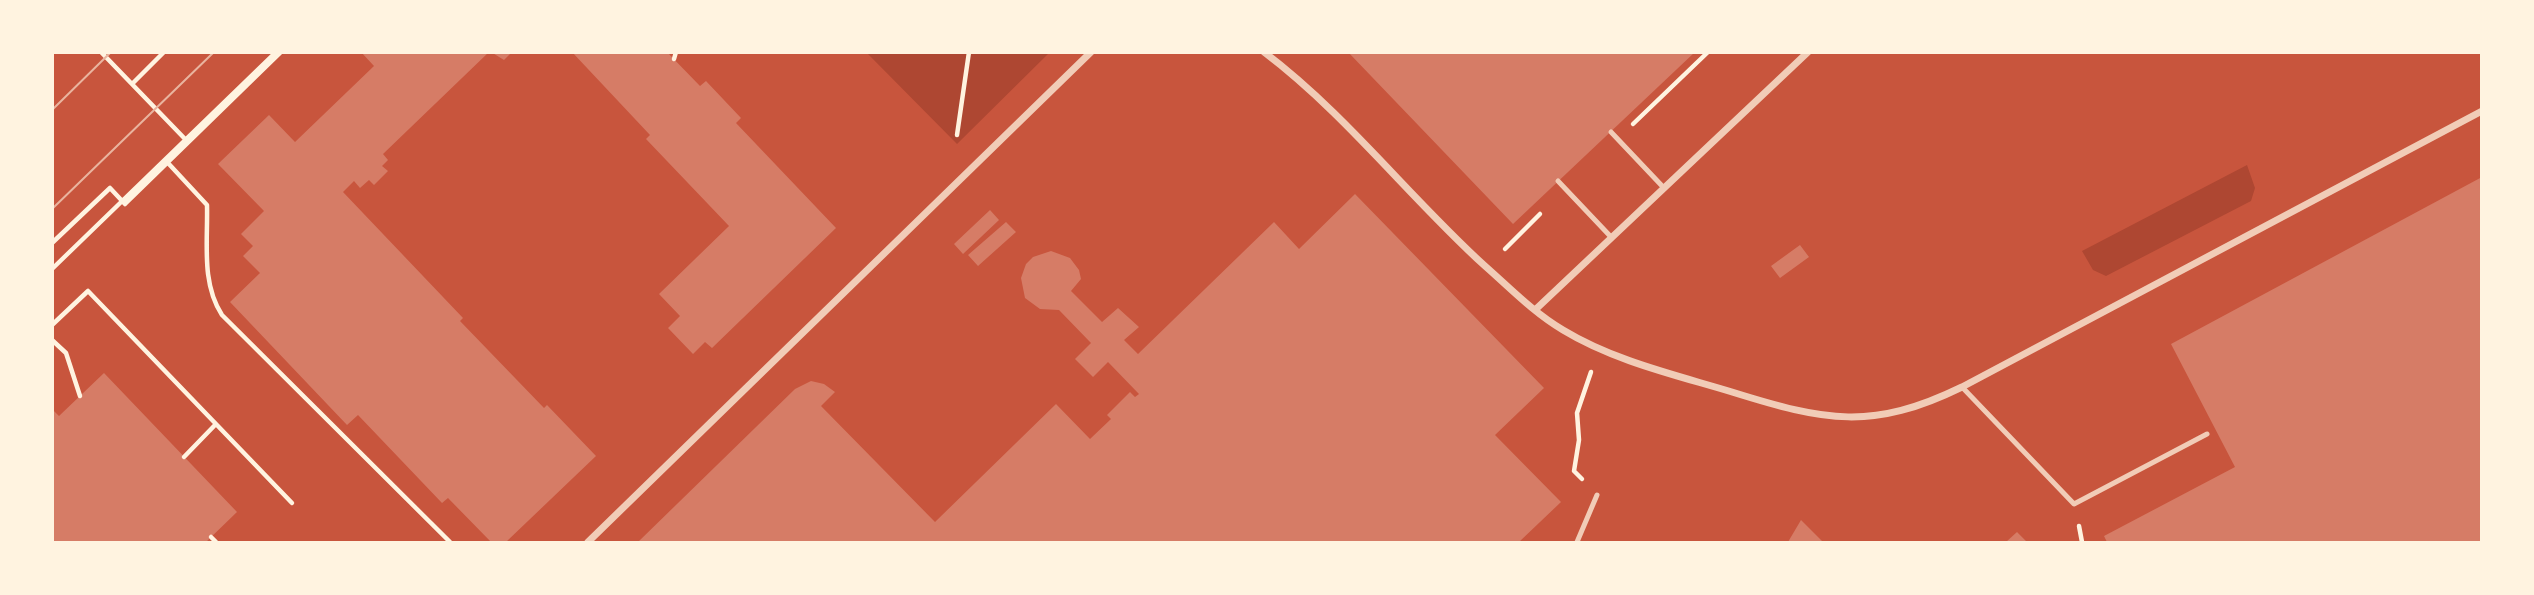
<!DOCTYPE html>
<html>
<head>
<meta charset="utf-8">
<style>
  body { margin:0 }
  #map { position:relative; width:2534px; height:595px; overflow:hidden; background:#c8553d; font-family:"Roboto Condensed",sans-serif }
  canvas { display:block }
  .frame { position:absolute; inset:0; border:54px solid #fff3e0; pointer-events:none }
</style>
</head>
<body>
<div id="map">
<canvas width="2534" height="595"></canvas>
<div class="frame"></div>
</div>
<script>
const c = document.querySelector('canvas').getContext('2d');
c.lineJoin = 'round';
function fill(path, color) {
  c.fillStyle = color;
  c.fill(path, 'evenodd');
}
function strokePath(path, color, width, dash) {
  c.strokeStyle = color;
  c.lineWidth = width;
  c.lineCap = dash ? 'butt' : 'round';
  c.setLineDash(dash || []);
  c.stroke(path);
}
fill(new Path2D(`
  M867,53H1049L957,144Z
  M2247,165L2255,188L2251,201L2106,276L2093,270L2082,251Z`), '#ae4732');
fill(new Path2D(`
  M361,52H489L383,154L388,160L382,166L388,171L374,185L369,180L360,188L354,181L343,192L463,318L460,321L544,408L547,405L596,456L506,542H491L448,498L442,503L358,415L347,425L230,302L260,273L243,256L253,246L241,234L264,211L218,164L269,115L295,142L374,66Z
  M491,52H512L504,60Z
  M572,52H667L700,86L706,81L741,118L736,123L836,228L712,348L705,342L693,354L668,328L680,316L659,294L729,226L646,139L650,135Z
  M1348,52H1695L1513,224Z
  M2482,177V542H2107L2104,536L2235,467L2171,344Z
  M1355,194L1544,388L1495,435L1561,502L1519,542H638L795,389L811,381L824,384L835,392L821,406L935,522L1056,404L1090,439L1111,419L1107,415L1130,392L1135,397L1139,394L1108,362L1093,377L1075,359L1091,343L1059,310L1040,309L1025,298L1021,278L1026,264L1033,257L1051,251L1070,258L1079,270L1081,279L1071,291L1102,322L1118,308L1139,327L1124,340L1138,354L1274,222L1299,249Z
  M990,210L999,220L963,254L954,244Z
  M1006,222L1016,232L978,266L968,255Z
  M1800,245L1809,257L1780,278L1771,266Z
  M104,373L237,512L206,542H52V409L59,416Z
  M1801,520L1823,542H1788Z
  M2017,532L2027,542H2006Z`), '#d67c66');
strokePath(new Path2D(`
  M101,52L186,140
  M674,59L676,52
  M132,84L164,52
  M1633,124L1708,52
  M957,135L969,52
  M168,163L207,205C208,242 201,283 222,315L450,542
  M52,243L110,188L125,204L281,52
  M1505,249L1540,214
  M52,269L276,52
  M52,325L88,291L292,503
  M52,340L66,353L80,396
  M184,457L215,425
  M1582,479L1574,471L1579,440L1577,413L1591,372
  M2079,526L2082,542
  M211,537L216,542`), '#fff3e0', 4.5);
strokePath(new Path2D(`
  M1611,132L1664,188
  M1558,181L1612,238
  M1962,387L2074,504L2207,434
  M1577,542L1597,495`), '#f1ccb7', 5);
strokePath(new Path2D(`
  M1264,52C1346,114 1409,197 1485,266C1510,288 1534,313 1563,330C1614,361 1676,375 1732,392C1825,421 1872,431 1962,387L2482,111
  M1535,310L1808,52
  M588,542L1091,52`), '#f1ccb7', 7);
strokePath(new Path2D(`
  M52,110L111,52
  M52,209L214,52`), '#e9b49f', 2);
</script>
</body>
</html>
